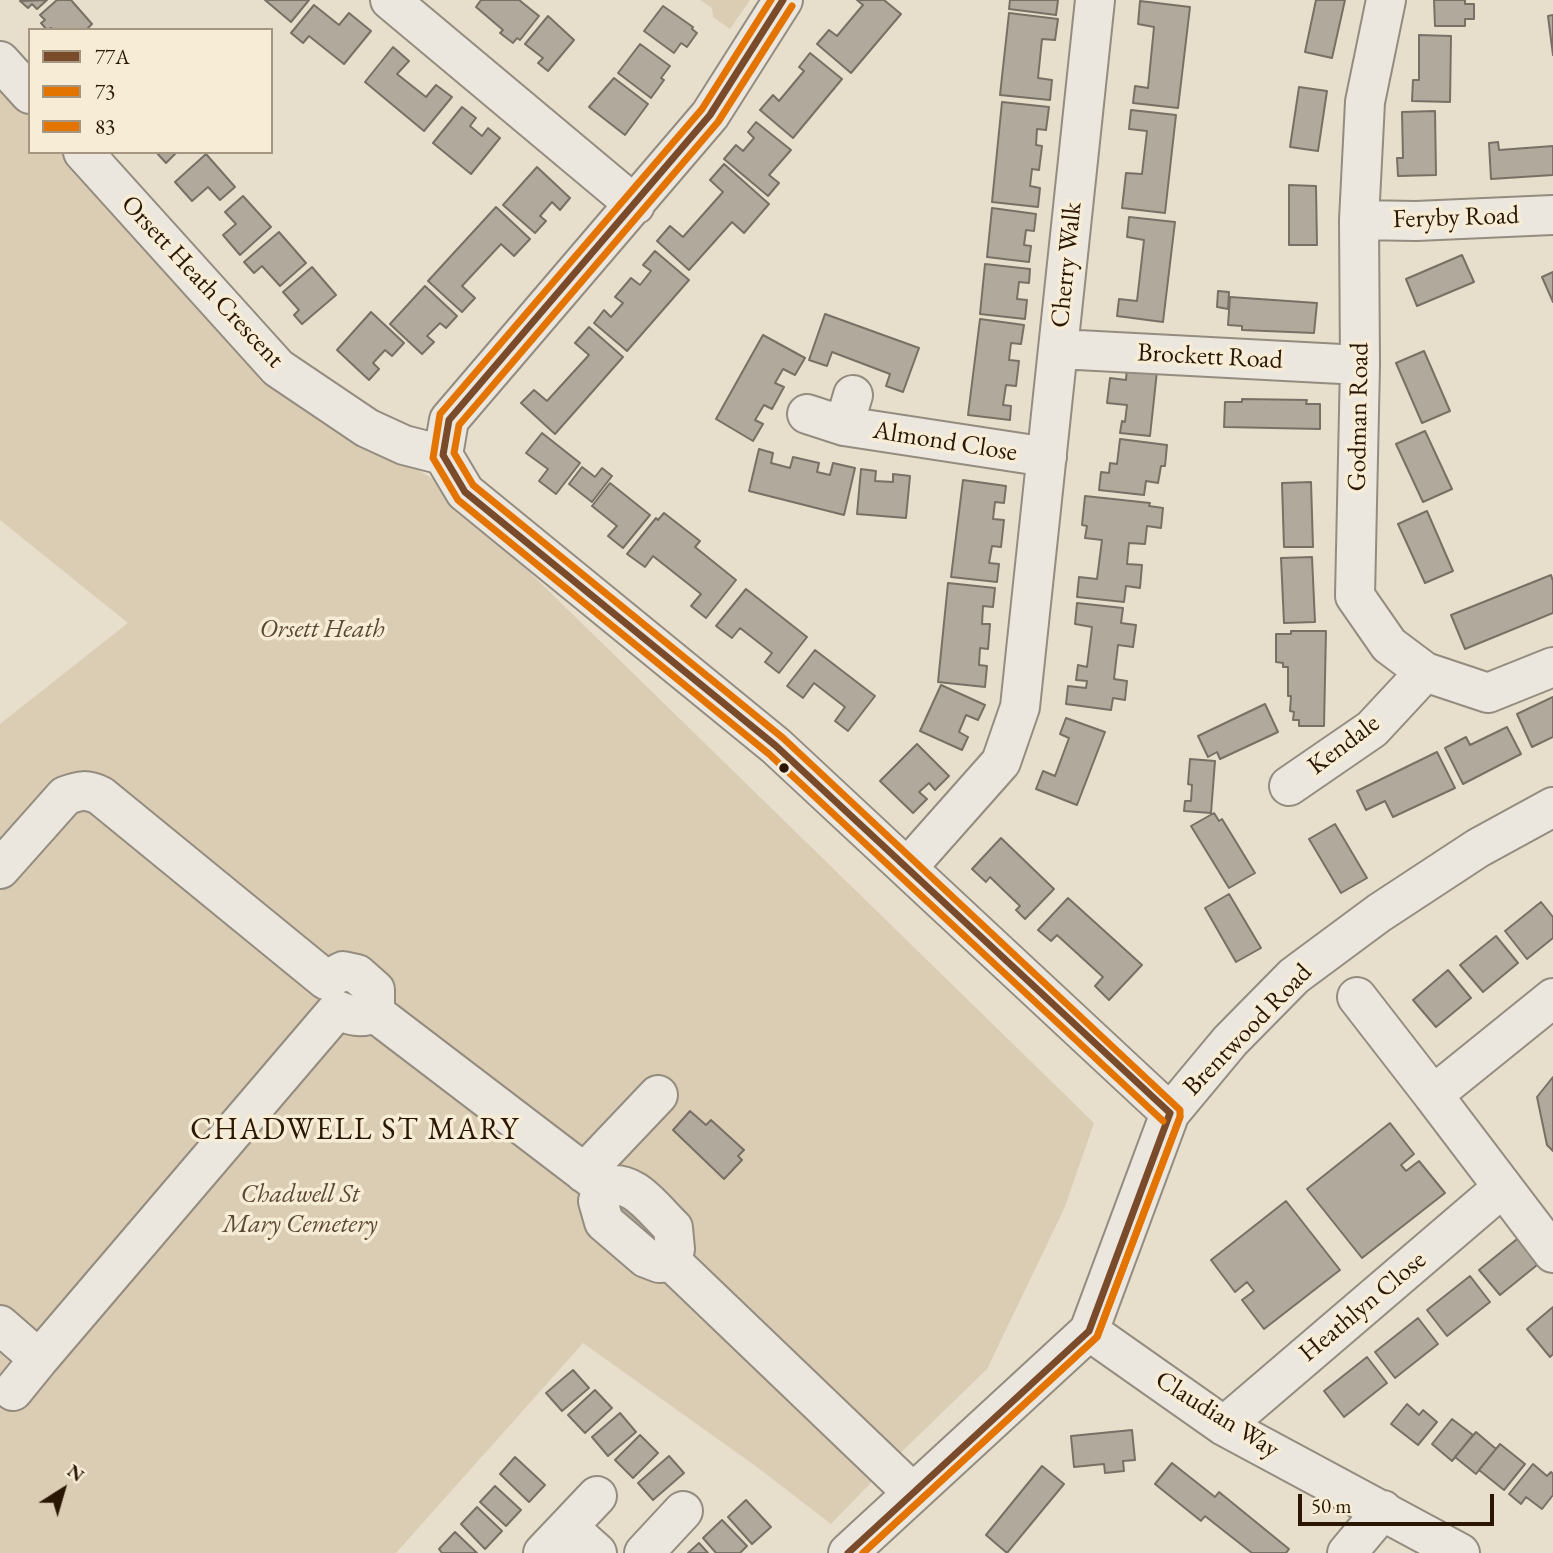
<!DOCTYPE html>
<html>
<head>
<meta charset="utf-8">
<style>
  body { margin:0 }
  #map { position:relative; width:1553px; height:1553px; overflow:hidden; background:#e7decc; font-family:"EB Garamond",serif }
  canvas { display:block }
  .legend { position:absolute; left:28px; top:28px; width:245px; height:126px; box-sizing:border-box; background:#f7ecd6; border:2px solid #a59682; margin:0; padding:9px 12px; list-style:none; font-size:21px; color:#291603 }
  .legend li { display:flex; align-items:center; gap:14px; height:35px }
  .legend b { width:35px; border:2px solid #a59682 }
  .north { position:absolute; left:28px; top:1455px; width:70px; height:70px; -webkit-text-stroke:5px #f7ecd6; paint-order:stroke; rotate:37deg; font-size:19px; font-weight:700; line-height:28px; text-align:center; color:#291603 }
  .north::after { content:''; display:block; margin:auto; width:24px; height:32px; background:#291603; clip-path:polygon(50% 0,100% 100%,50% 72%,0 100%) }
  .scale { position:absolute; left:1298px; top:1494px; width:196px; height:32px; box-sizing:border-box; border:4px solid #291603; border-top:0; padding-left:9px; font-size:21px; line-height:24px; white-space:nowrap; color:#291603; -webkit-text-stroke:5px #f7ecd6; paint-order:stroke }
</style>
</head>
<body>
<div id="map">
<canvas width="1553" height="1553"></canvas>
<ul class="legend">
<li><b style="height:9px;background:#7a4b2a"></b>77A</li>
<li><b style="height:9px;background:#e47400"></b>73</li>
<li><b style="height:9px;background:#e47400"></b>83</li>
</ul>
<div class="north">N</div>
<div class="scale">50 m</div>
</div>
<script>
const c = document.querySelector('canvas').getContext('2d');
c.lineJoin = 'round';
function fill(path, color) {
  c.fillStyle = color;
  c.fill(path, 'evenodd');
}
function strokePath(path, color, width, dash) {
  c.strokeStyle = color;
  c.lineWidth = width;
  c.lineCap = dash ? 'butt' : 'round';
  c.setLineDash(dash || []);
  c.stroke(path);
}
function drawText(font, color, halo, rows, align = 'center') {
  c.font = font + ' "EB Garamond",serif';
  c.lineWidth = 7;
  c.setLineDash([]);
  c.textBaseline = 'middle';
  c.strokeStyle = halo;
  c.fillStyle = color;
  for (const [text, x, y, turn = 0] of rows) {
    c.save();
    c.translate(x, y);
    c.rotate((+turn || 0) * Math.PI / 180);
    c.textAlign = isNaN(turn) ? turn : align;
    if (halo) c.strokeText(text, 0, 0);
    c.fillText(text, 0, 0);
    c.restore();
  }
}
fill(new Path2D(`
  M700,0H750L730,29L713,17L712,8Z
  M0,78L30,111V152H66L267,377L436,481L1094,1123L1064,1209L987,1369L887,1466L831,1524L757,1467L583,1343L396,1553H0V724L128,623L0,520Z`), '#dbccb4');
const building = new Path2D(`
  M47,0L37,9L32,4L28,8L20,1Z
  M57,0H71L92,24L86,30H53L51,28L47,30L41,23L45,20L40,15Z
  M265,0H309L291,22Z
  M481,0H519L539,16L520,40L517,38L513,43L500,33L503,30L476,7Z
  M857,0H884L901,14L851,73L817,44L829,30L837,36L863,5Z
  M1010,0H1058L1056,15L1009,9Z
  M1316,0H1345L1332,58L1305,52Z
  M1434,0H1465V4H1474V19H1465V26H1435Z
  M1140,1L1190,7L1178,108L1133,103L1135,86L1148,88L1154,27L1138,24Z
  M314,5L339,25L349,13L371,31L344,64L309,36L303,43L291,33Z
  M663,6L693,27L692,29L697,33L687,47L681,43L674,53L644,31Z
  M1009,13L1058,19L1055,40L1042,39L1038,78L1052,80L1050,100L1000,95Z
  M1553,15V55L1548,16Z
  M548,16L574,40L548,71L538,63L543,58L525,44Z
  M1419,35L1451,36L1450,102L1412,101L1413,80H1419Z
  M640,44L670,66L661,78L664,80L651,98L618,73Z
  M393,47L409,61L397,74L426,97L436,85L452,97L424,131L365,82Z
  M810,53L842,79L793,138L760,110L773,95L779,101L804,71L799,67Z
  M614,78L648,104L625,135L589,107Z
  M1299,87L1327,91L1318,151L1290,147Z
  M1002,102L1049,107L1046,130L1037,129L1036,145L1042,146L1039,170L1032,169L1030,186L1040,188L1038,207L992,202Z
  M462,107L476,118L470,126L482,136L488,128L500,138L471,174L433,143Z
  M1131,110L1176,115L1165,213L1122,208L1126,173L1142,174L1147,131L1129,129Z
  M1435,111L1436,175L1398,176L1397,158H1403L1402,112Z
  M756,122L791,150L769,175L779,183L768,196L724,159L736,145L743,151L754,138L748,132Z
  M1498,142L1499,150L1553,146V175L1491,179L1489,143Z
  M156,152H177L166,163Z
  M206,154L235,187L220,200L208,187L192,201L175,182Z
  M724,164L769,204L744,233L732,222L689,270L657,241L670,226L683,237L723,192L710,180Z
  M537,167L570,198L560,210L552,202L540,216L546,221L535,233L503,205Z
  M1289,185L1316,186L1317,245H1289Z
  M243,196L271,227L240,255L223,235L236,224L225,212Z
  M496,207L530,239L514,256L501,244L462,286L475,298L462,312L428,281Z
  M992,208L1036,214L1034,231L1026,230L1024,245L1031,246L1029,262L987,257Z
  M1129,217L1175,222L1163,322L1117,316L1119,299L1137,301L1144,240L1127,237Z
  M279,232L306,263L280,286L262,266L254,273L244,262Z
  M655,251L689,280L627,351L594,323L604,310L611,317L623,303L615,297L631,278L640,285L651,271L643,265Z
  M1462,255L1474,282L1417,306L1406,279Z
  M985,264L1030,269L1029,283L1019,282L1017,299L1027,300L1025,319L980,314Z
  M312,267L336,295L302,324L294,315L299,310L283,292Z
  M1553,272V302L1542,277Z
  M425,286L457,316L446,328L440,323L427,336L434,342L422,354L390,324Z
  M1218,291L1229,292L1228,309L1217,307Z
  M1230,297L1317,303L1314,333L1242,330V326L1228,325Z
  M371,312L404,343L392,356L385,350L373,363L379,369L369,380L337,350Z
  M825,314L919,348L903,392L886,386L890,374L832,352L827,366L809,360Z
  M980,319L1024,325L1021,344L1011,343L1009,360L1019,361L1016,386L1006,385L1003,405L1011,406L1010,420L968,415Z
  M589,327L623,357L555,434L521,403L534,390L547,401L589,355L575,343Z
  M763,335L805,358L795,375L783,369L775,383L784,387L772,409L764,405L755,420L763,424L753,441L716,419Z
  M1424,351L1450,411L1422,423L1396,363Z
  M1127,367L1157,371L1150,436L1120,433L1122,421L1125,422L1127,405L1107,403L1110,378L1126,380Z
  M1242,399L1307,400L1306,404H1320V429L1224,427L1225,402H1242Z
  M1425,431L1452,489L1423,502L1396,444Z
  M542,433L580,463L556,494L539,481L548,469L526,453Z
  M1120,439L1167,445L1165,466H1161L1158,483L1146,481L1144,495L1099,490L1101,472L1109,473L1110,463L1117,464Z
  M759,449L773,453L771,463L790,468L793,457L819,463L817,472L830,475L833,463L855,468L844,515L749,491Z
  M582,467L595,477L602,468L612,476L592,502L569,484Z
  M861,469L876,471L875,481L893,482V474L910,476L906,518L857,514Z
  M963,480L1006,486L1004,503L995,502L993,519L1004,520L1001,547L992,546L989,563L999,564L997,582L951,577Z
  M1311,482L1313,547H1284L1282,483Z
  M610,483L650,515L623,548L608,536L617,526L592,506Z
  M1085,496L1150,503L1149,506L1163,508L1161,528L1147,526L1145,544L1129,543L1127,564L1142,565L1140,588L1126,586L1124,602L1077,597L1079,577L1097,579L1102,540L1085,538L1087,526L1082,525Z
  M1427,511L1453,571L1425,583L1398,524Z
  M664,513L700,541L695,547L736,580L706,618L691,606L701,594L653,556L645,567L627,554L656,518L658,520Z
  M1312,557L1315,622L1284,623L1281,558Z
  M1551,575L1553,581V613L1465,649L1451,615Z
  M948,583L995,588L993,607L983,606L982,624H990L988,649L980,648L979,665L987,666L985,687L938,682Z
  M746,589L807,637L779,673L765,662L772,653L740,628L732,638L716,626Z
  M1077,603L1123,608L1121,623L1136,625L1133,647L1118,645L1114,679L1127,681L1125,700L1113,698L1111,710L1066,704L1068,686L1086,688L1087,681L1076,680L1078,665L1087,667L1092,627L1075,624Z
  M1291,631H1326L1324,726H1299V720H1293L1294,712L1290,711L1291,696H1288V667H1283V663L1276,662V634H1291Z
  M815,650L875,696L848,731L835,721L845,707L814,683L803,698L787,686Z
  M941,685L985,705L978,720L966,715L959,732L968,737L962,750L920,731Z
  M1553,697V737L1532,747L1517,714Z
  M1265,704L1278,732L1220,759L1217,752L1208,757L1198,736Z
  M1066,718L1105,732L1077,805L1036,789L1043,771L1055,776L1069,738L1060,734Z
  M1507,727L1521,754L1463,784L1445,748L1466,737L1470,745Z
  M917,744L949,776L935,790L929,783L919,792L927,799L913,813L880,781Z
  M1437,752L1455,788L1393,817L1385,801L1366,810L1357,791Z
  M1190,759L1215,761L1211,813L1184,811L1185,801H1191L1192,785L1188,784Z
  M1214,813L1219,821L1222,819L1255,873L1229,888L1191,826Z
  M1335,824L1367,878L1341,893L1309,839Z
  M1001,838L1054,889L1025,919L1016,910L1020,906L990,877L986,882L972,869Z
  M1229,894L1261,948L1236,962L1205,908Z
  M1068,898L1142,965L1109,1000L1095,986L1103,977L1057,935L1051,941L1038,930Z
  M1541,902L1553,917V938L1527,959L1505,931Z
  M1496,936L1518,963L1483,992L1460,965Z
  M1448,970L1471,998L1436,1027L1413,1000Z
  M1553,1077V1151L1547,1145L1537,1097Z
  M690,1111L706,1125L711,1120L744,1150L738,1156L742,1160L724,1179L673,1130Z
  M1390,1123L1414,1154L1401,1165L1406,1171L1419,1161L1445,1193L1362,1258L1307,1189Z
  M626,1197L655,1223L638,1242L609,1215Z
  M1286,1201L1340,1270L1264,1329L1242,1300L1254,1291L1247,1282L1235,1292L1211,1260Z
  M1522,1235L1542,1261L1500,1295L1479,1270Z
  M1470,1276L1490,1302L1447,1336L1427,1310Z
  M1553,1307V1354L1550,1357L1527,1329Z
  M1418,1318L1438,1344L1395,1378L1375,1352Z
  M1367,1357L1387,1383L1344,1417L1324,1391Z
  M573,1370L589,1388L562,1411L546,1393Z
  M595,1390L612,1408L585,1433L568,1415Z
  M1407,1404L1419,1415L1423,1410L1437,1422L1418,1445L1391,1424Z
  M620,1413L636,1432L608,1456L592,1437Z
  M1452,1419L1473,1435L1452,1461L1432,1444Z
  M1132,1430L1135,1460L1123,1461L1124,1471L1105,1473L1104,1464L1074,1467L1071,1436Z
  M1476,1432L1496,1449L1476,1474L1455,1457Z
  M640,1435L658,1453L633,1478L615,1460Z
  M1500,1444L1525,1464L1504,1490L1479,1470Z
  M669,1456L684,1473L653,1500L638,1483Z
  M515,1457L545,1485L529,1502L500,1474Z
  M1172,1463L1215,1497L1219,1492L1289,1549L1286,1553H1252L1205,1516L1201,1521L1155,1484Z
  M1533,1464L1547,1476L1551,1472L1553,1474V1495L1542,1509L1526,1497L1521,1504L1509,1494Z
  M1042,1466L1064,1484L1007,1553L986,1535Z
  M495,1486L521,1510L506,1526L480,1502Z
  M746,1500L771,1527L752,1544L728,1517Z
  M477,1507L502,1531L485,1549L461,1524Z
  M722,1520L747,1546L740,1553H716L703,1538Z
  M455,1532L477,1553H442L439,1549Z
  M699,1543L708,1553H688Z`);
fill(building, '#b0a99c');
strokePath(building, '#787064', 2);
const minor = new Path2D(`
  M390,0L635,205
  M783,0L710,115L449,420L443,455L465,492L776,746L1170,1113
  M1386,0L1365,102L1359,220L1360,365L1355,596L1389,645L1425,672L1488,693L1553,667
  M0,61L30,94
  M83,152L278,368L367,428L404,445L443,455
  M1359,220L1416,221L1553,215
  M1059,349L1360,365
  M807,414L844,426L1047,457
  M844,426L853,395
  M1289,786L1372,729L1425,672
  M907,868L1001,762L1020,707L1095,0
  M0,869L65,796C80,790 87,789 101,796L326,980L343,971L357,974L375,990V1013
  M1357,997L1433,1095
  M1553,998L1433,1095L1553,1253
  M375,1013L603,1187C633,1177 652,1208 673,1228L675,1249L672,1262L913,1493
  M584,1173L658,1095
  M603,1187L598,1201L604,1222L646,1258L659,1263L672,1262
  M0,1325L39,1359L337,1010C351,1016 361,1019 375,1013
  M1089,1331L1224,1426L1460,1553
  M13,1391L39,1359
  M1224,1426L1502,1188
  M568,1527L597,1553
  M543,1553L597,1496
  M644,1553L683,1511
  M848,1553L1089,1331L1170,1113L1230,1041L1294,976L1379,913L1478,848L1553,807
  M1347,1553L1383,1510`);
strokePath(minor, '#938c7f', 42);
strokePath(minor, '#ebe6de', 38);
strokePath(new Path2D(`
  M783,0L710,115L449,420L443,455L465,492L776,746L1170,1113
  M848,1553L1089,1331L1170,1113`), '#7a4b2a', 7);
strokePath(new Path2D(`
  M771,0L702,109L440,414L433,458L458,500L769,754L1163,1121
  M863,1553L1097,1337L1180,1117`), '#e47400', 7);
strokePath(new Path2D(`
  M792,6L718,122L459,425L454,453L473,485L783,738L1180,1110V1117L1097,1337L863,1553`), '#e47400', 7);
for (const [x, y, r, color] of [
  [784,768,6,"#291603"]
]) {
  const dot = new Path2D();
  dot.arc(x, y, r, 0, 2 * Math.PI);
  c.fillStyle = color;
  c.fill(dot);
  strokePath(dot, '#f7ecd6', 2.5);
}
drawText('26px', '#291603', '#f7ecd6', [
  ["Feryby Road",1456,218,-2],
  ["Cherry Walk",1067,265,-84],
  ["Orsett Heath Crescent",202,282,47],
  ["Brockett Road",1210,357,3],
  ["Godman Road",1359,417,-89],
  ["Almond Close",945,442,9],
  ["Kendale",1344,745,-37],
  ["Brentwood Road",1248,1030,-46],
  ["Heathlyn Close",1363,1307,-40],
  ["Claudian Way",1217,1415,32]
]);
drawText('italic 26px', '#5b4832', '#f7ecd6', [
  ["Orsett Heath",322,630],
  ["Chadwell St",300,1195],
  ["Mary Cemetery",300,1225]
]);
c.letterSpacing = '2px';
drawText('30px', '#291603', '#f7ecd6', [
  ["CHADWELL ST MARY",355,1131]
]);
c.letterSpacing = '0px';
</script>
</body>
</html>
